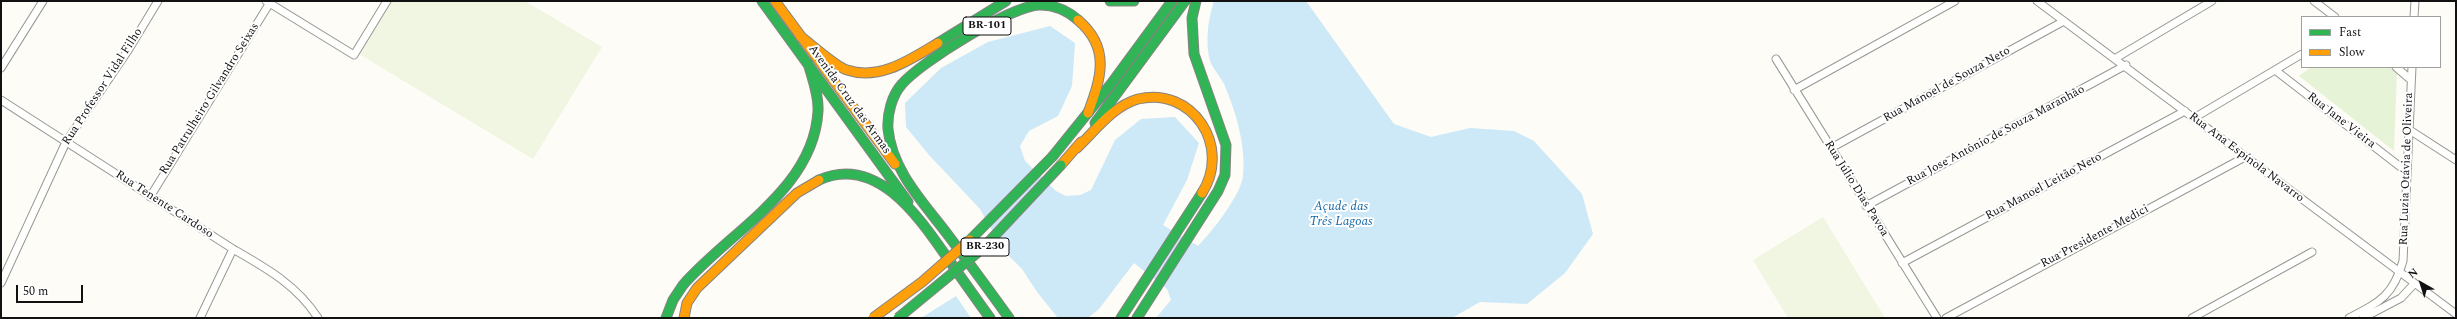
<!DOCTYPE html>
<html>
<head>
<meta charset="utf-8">
<style>
  body { margin:0 }
  #map { position:relative; width:2457px; height:319px; overflow:hidden; background:#fdfcf7; font-family:Spectral,serif }
  canvas { display:block }
  .frame { position:absolute; inset:0; border:2px solid #111; pointer-events:none }
  .legend { position:absolute; left:2301px; top:16px; width:140px; height:52px; box-sizing:border-box; background:#fff; border:1px solid #a0a0a0; margin:0; padding:5px 7px; list-style:none; font-size:12px; color:#111 }
  .legend li { display:flex; align-items:center; gap:8px; height:20px }
  .legend b { width:20px; border:1px solid #a0a0a0 }
  .north { position:absolute; left:2401px; top:263px; width:40px; height:40px; -webkit-text-stroke:3px #fff; paint-order:stroke; rotate:321deg; font-size:11px; font-weight:700; line-height:16px; text-align:center; color:#111 }
  .north::after { content:''; display:block; margin:auto; width:14px; height:18px; background:#111; clip-path:polygon(50% 0,100% 100%,50% 72%,0 100%) }
  .scale { position:absolute; left:16px; top:285px; width:67px; height:18px; box-sizing:border-box; border:2px solid #111; border-top:0; padding-left:5px; font-size:12px; line-height:14px; white-space:nowrap; color:#111; -webkit-text-stroke:3px #fff; paint-order:stroke }
</style>
</head>
<body>
<div id="map">
<canvas width="2457" height="319"></canvas>
<div class="frame"></div>
<ul class="legend">
<li><b style="height:5px;background:#30b455"></b>Fast</li>
<li><b style="height:5px;background:#ff9f0a"></b>Slow</li>
</ul>
<div class="north">N</div>
<div class="scale">50 m</div>
</div>
<script>
const c = document.querySelector('canvas').getContext('2d');
c.lineJoin = 'round';
function fill(path, color) {
  c.fillStyle = color;
  c.fill(path, 'evenodd');
}
function strokePath(path, color, width, dash) {
  c.strokeStyle = color;
  c.lineWidth = width;
  c.lineCap = dash ? 'butt' : 'round';
  c.setLineDash(dash || []);
  c.stroke(path);
}
function drawText(font, color, halo, rows, align = 'center') {
  c.font = font + ' Spectral,serif';
  c.lineWidth = 4;
  c.setLineDash([]);
  c.textBaseline = 'middle';
  c.strokeStyle = halo;
  c.fillStyle = color;
  for (const [text, x, y, turn = 0] of rows) {
    c.save();
    c.translate(x, y);
    c.rotate((+turn || 0) * Math.PI / 180);
    c.textAlign = isNaN(turn) ? turn : align;
    if (halo) c.strokeText(text, 0, 0);
    c.fillText(text, 0, 0);
    c.restore();
  }
}
fill(new Path2D(`
  M2311,67H2390L2397,72L2394,151L2299,76Z`), '#e7f3d7');
fill(new Path2D(`
  M391,1H525L602,47L533,159L359,54Z
  M1823,217L1885,318H1788L1753,260Z`), '#f0f6e1');
fill(new Path2D(`
  M1214,1H1306L1394,124L1431,137L1470,128L1514,131L1534,141L1582,194L1593,234L1565,273L1527,304L1480,302L1452,318H1156L1171,300L1167,289L1134,263L1099,309L1088,318H1058L1037,292L1022,269L1003,250L980,209L929,155L906,127L905,103L941,68L988,42L1050,26L1075,43L1072,86L1058,116L1029,131L1020,146L1025,161L1056,191L1066,196L1080,195L1091,190L1115,140L1141,119L1175,117L1199,143L1187,180L1163,225L1198,246C1211,233 1241,195 1243,176C1246,145 1236,112 1224,84C1220,76 1213,69 1210,61C1205,42 1208,19 1214,1Z
  M956,296L971,318H921Z`), '#cde8f7');
const street = new Path2D(`
  M266,1L354,55L387,1
  M2037,1L2456,314
  M2314,1L2335,17
  M2414,17L2415,1
  M2116,58L2212,1
  M1776,59L1937,318
  M2396,67L2411,80
  M1,68L43,1
  M2275,70L2407,172
  M1794,90L1955,1
  M1,100L233,249C266,268 297,285 318,318
  M2194,118L2302,54
  M2408,129L2456,160
  M1831,148L2064,21
  M150,197L271,1
  M1866,206L2126,65
  M1902,263L2185,111
  M1,283L66,142L129,49L158,1
  M200,318L233,249
  M1946,318L2245,157
  M2192,318L2312,252
  M2349,318C2380,302 2393,296 2403,261L2412,67
  M2363,318L2401,298L2414,284`);
const fast = new Path2D(`
  M762,1L908,202
  M1110,1H1134
  M938,43L1006,1
  M1095,123L1185,1
  M1053,156L1111,84L1172,1
  M819,180C879,153 922,222 951,263C964,282 977,300 990,318
  M666,318L673,300L683,285C729,232 814,189 818,111C819,95 812,78 808,63
  M1009,318C989,290 969,263 948,235C924,203 892,171 888,129C887,114 892,95 902,84C921,62 1012,5 1040,5C1054,5 1068,11 1078,20
  M1121,318L1202,193
  M1137,318L1218,191L1225,175L1226,145L1194,54L1192,18L1196,1`);
const slow = new Path2D(`
  M775,1L895,164
  M1078,20C1111,48 1101,78 1088,113
  M800,36C811,44 836,67 847,70C880,81 911,59 938,43
  M1077,148C1095,131 1113,106 1138,99C1192,86 1232,146 1202,193
  M1061,165L1081,142
  M684,318L687,303L697,288L797,193L819,180`);
strokePath(street, '#979795', 9);
strokePath(fast, '#858482', 11);
strokePath(slow, '#858482', 11);
strokePath(street, '#fffffe', 7);
strokePath(fast, '#30b455', 9);
strokePath(slow, '#ff9f0a', 9);
const fastBridge = new Path2D(`
  M970,240L1053,156
  M898,318L983,248L1061,165`);
const slowBridge = new Path2D(`
  M873,318L922,282L970,240`);
strokePath(fastBridge, '#858482', 11, []);
strokePath(slowBridge, '#858482', 11, []);
strokePath(fastBridge, '#30b455', 9);
strokePath(slowBridge, '#ff9f0a', 9);
for (const [x, y, w] of [
  [987,26,48],
  [985,247,48]
]) {
  const box = new Path2D();
  box.roundRect(x - w / 2, y - 9, w, 18, 3);
  c.fillStyle = '#fff';
  c.fill(box);
  strokePath(box, '#111', 1);
}
drawText('bold 11px', '#111', null, [
  ["BR-101",987,26],
  ["BR-230",985,247]
]);
drawText('12px', '#111', '#fff', [
  ["Rua Manoel de Souza Neto",1947,85,-29],
  ["Rua Professor Vidal Filho",103,87,-57],
  ["Rua Patrulheiro Gilvandro Seixas",210,99,-58],
  ["Avenida Cruz das Armas",849,100,54],
  ["Rua Jane Vieira",2341,121,38],
  ["Rua Jose Antônio de Souza Maranhão",1996,136,-28],
  ["Rua Ana Espínola Navarro",2246,158,37],
  ["Rua Luzia Otávia de Oliveira",2407,169,-88],
  ["Rua Manoel Leitão Neto",2044,187,-28],
  ["Rua Júlio Dias Pavoa",1856,189,58],
  ["Rua Tenente Cardoso",164,205,33],
  ["Rua Presidente Medici",2095,237,-28]
]);
drawText('italic 13px', '#1768a6', '#fff', [
  ["Açude das",1341,207],
  ["Três Lagoas",1341,222]
]);
</script>
</body>
</html>
